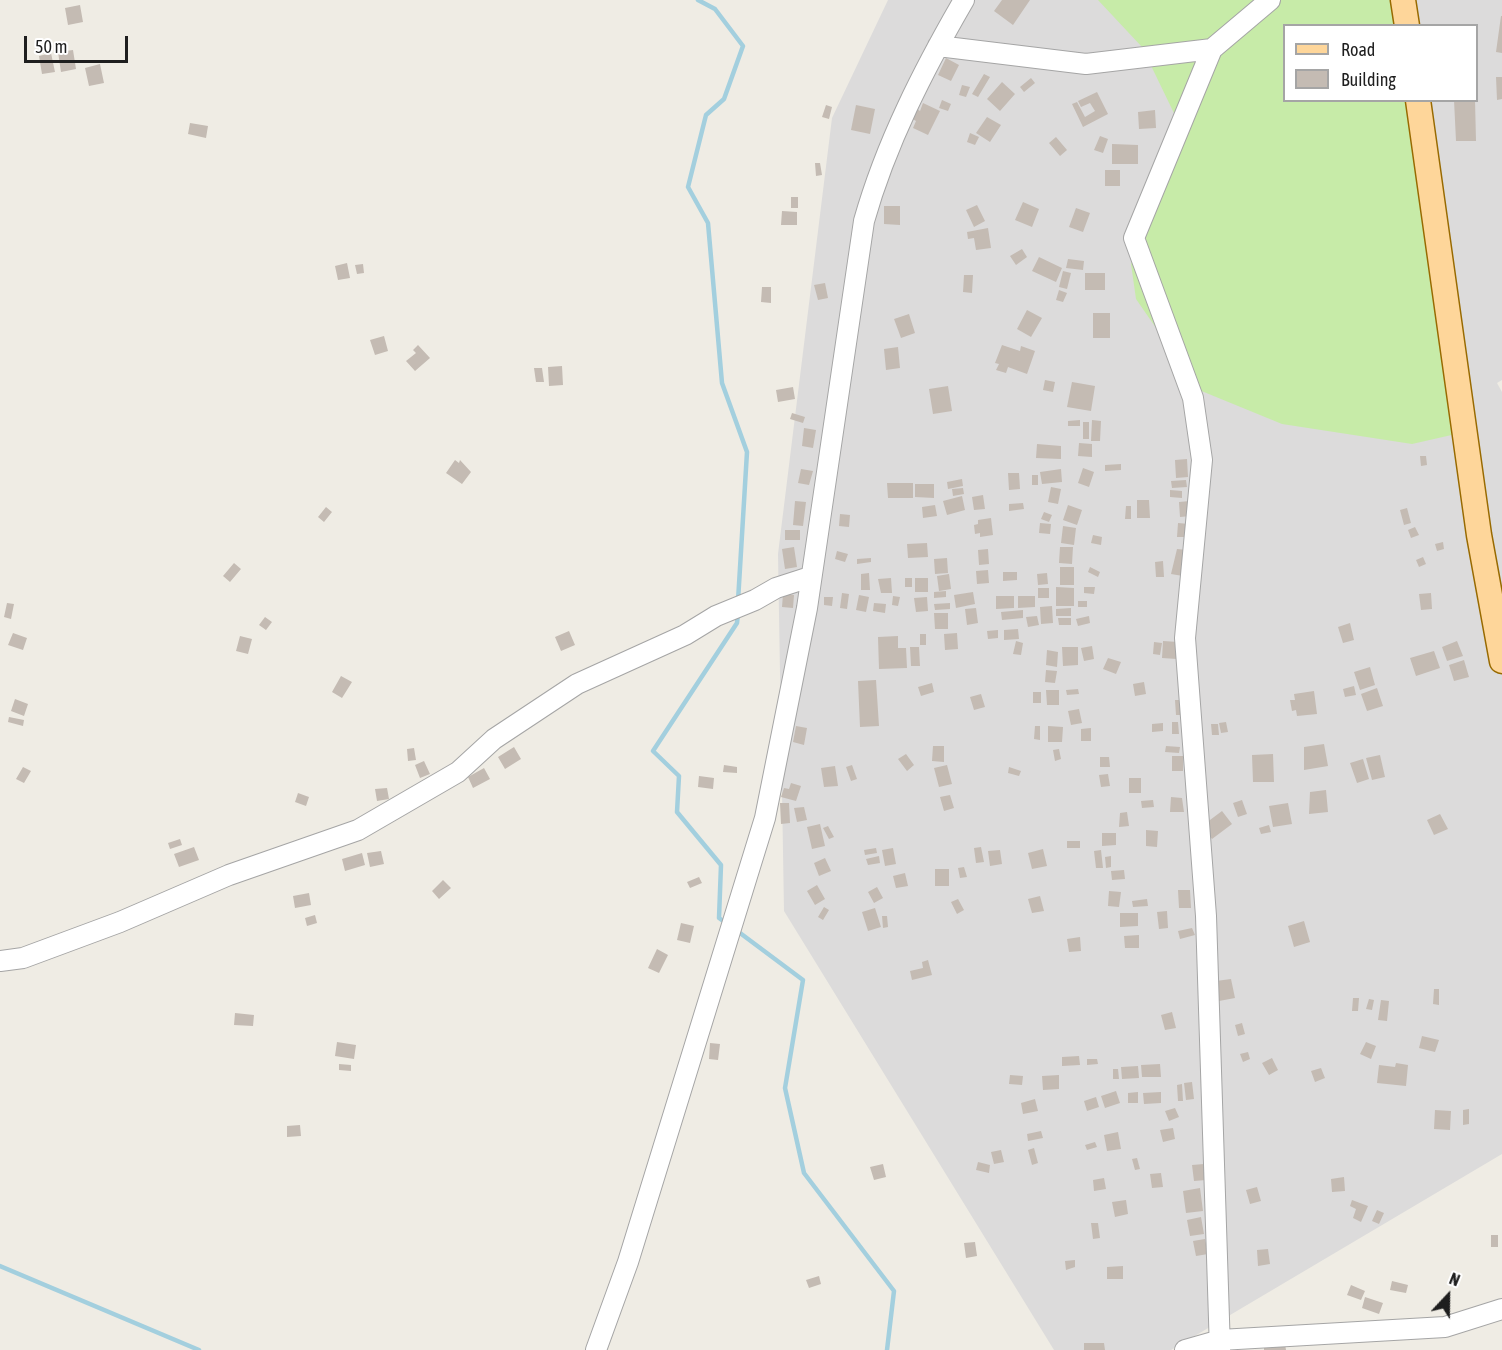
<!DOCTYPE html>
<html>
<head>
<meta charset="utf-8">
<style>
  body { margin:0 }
  #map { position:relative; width:1502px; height:1350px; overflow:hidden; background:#efece4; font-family:"Asap Condensed",sans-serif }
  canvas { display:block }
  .legend { position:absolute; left:1283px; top:24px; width:195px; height:78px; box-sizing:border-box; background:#fff; border:2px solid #a5a5a5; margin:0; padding:8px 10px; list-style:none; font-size:18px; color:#1e1e1e }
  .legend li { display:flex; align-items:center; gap:12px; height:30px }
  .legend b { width:30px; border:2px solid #a5a5a5 }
  .north { position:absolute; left:1418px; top:1266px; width:60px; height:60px; -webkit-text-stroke:4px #fff; paint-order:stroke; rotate:22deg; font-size:16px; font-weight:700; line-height:24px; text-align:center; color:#1e1e1e }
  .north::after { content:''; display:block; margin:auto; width:21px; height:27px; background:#1e1e1e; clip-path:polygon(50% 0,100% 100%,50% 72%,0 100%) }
  .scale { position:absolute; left:24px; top:36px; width:104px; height:27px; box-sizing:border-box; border:3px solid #1e1e1e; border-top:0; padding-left:8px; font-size:18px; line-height:21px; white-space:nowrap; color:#1e1e1e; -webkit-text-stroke:4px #fff; paint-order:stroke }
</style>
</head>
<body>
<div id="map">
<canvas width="1502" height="1350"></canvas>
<ul class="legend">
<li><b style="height:8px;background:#fed69a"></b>Road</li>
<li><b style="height:16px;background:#c4bbb3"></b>Building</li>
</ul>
<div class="north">N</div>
<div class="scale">50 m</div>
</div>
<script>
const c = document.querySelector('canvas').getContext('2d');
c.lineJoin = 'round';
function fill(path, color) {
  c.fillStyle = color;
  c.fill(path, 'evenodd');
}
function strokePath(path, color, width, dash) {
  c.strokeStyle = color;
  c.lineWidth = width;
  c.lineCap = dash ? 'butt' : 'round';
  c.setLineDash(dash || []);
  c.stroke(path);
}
fill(new Path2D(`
  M888,0H1502V380L1497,383L1502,392V1154L1171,1350H1054L784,911L778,554L832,118ZM1284,26H1476V100H1284Z`), '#dcdbdb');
fill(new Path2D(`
  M1098,0H1397L1401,25L1284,26V100L1411,101L1456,434L1412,444L1282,424L1199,390L1136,299L1131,264L1186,138L1142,47Z`), '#c7eba8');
strokePath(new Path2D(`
  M698,0L715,9L743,46L724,99L706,115L688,187L708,223L722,383L747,452L738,601
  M726,923L719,918L721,865L677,812L679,776L653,751L737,623L738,613
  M736,930L803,980L785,1088L804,1173L894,1291L887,1350
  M0,1266L199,1350`), '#a3cfde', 4.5);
fill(new Path2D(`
  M1002,0H1030L1013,25L994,11Z
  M80,5L83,22L68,25L65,8Z
  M1501,16H1502V53L1496,52Z
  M73,50L76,69L61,72L58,52Z
  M51,53L55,72L42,74L39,56Z
  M946,58L959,65L951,81L938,75Z
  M100,64L104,83L89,86L85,68Z
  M984,74L990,77L978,97L972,94Z
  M1496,77H1502V99L1497,100Z
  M1031,78L1035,83L1024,92L1020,87Z
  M1002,82L1015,94L1000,111L987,99Z
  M962,85L970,87L966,97L959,95Z
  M1097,92L1108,114L1083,127L1072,104L1077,102L1085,117L1095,111L1090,103L1081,107L1078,101Z
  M942,100L951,104L948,111L939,108Z
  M1454,100H1475L1476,141H1456Z
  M923,103L940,111L928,135L913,128L916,121L911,118L916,108L920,111Z
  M826,105L832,107L829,119L822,117Z
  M856,105L875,109L870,134L851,130Z
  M1155,110L1156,128L1139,129L1138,112Z
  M987,117L1001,125L990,142L976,133Z
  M190,123L208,126L206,138L188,134Z
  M970,133L979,137L975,145L967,142Z
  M1100,136L1108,139L1103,153L1094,150Z
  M1056,137L1067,150L1060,156L1049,143Z
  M1112,144L1138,145V164H1112Z
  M815,163H820L822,175L816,176Z
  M1105,170H1120V186H1105Z
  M791,197H798V208H791Z
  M1023,202L1039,209L1032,227L1015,220Z
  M977,205L985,221L974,227L966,210Z
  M884,206H900V225L884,224Z
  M1076,208L1090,213L1083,232L1069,227Z
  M782,211L797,212V225H781Z
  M988,228L991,248L976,250L974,238L968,239L967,232Z
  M1022,249L1027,257L1016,265L1010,256Z
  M1039,257L1062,268L1056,282L1032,271Z
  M1068,259L1084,261L1083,270L1066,268Z
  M347,263L350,278L338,280L335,266Z
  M363,264L364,273L357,274L355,265Z
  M1063,271L1071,273L1067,289L1059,287Z
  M1085,273H1105V290H1085Z
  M964,275H973L972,293L963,292Z
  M825,283L828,298L818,300L814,285Z
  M762,287H771V303L761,302Z
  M1059,290L1067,293L1063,302L1056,300Z
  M1027,310L1042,318L1031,337L1017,329Z
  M1093,313H1110V338H1093Z
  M909,314L915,333L901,338L894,319Z
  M384,336L388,351L375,355L370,340Z
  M418,345L430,358L415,371L406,361L416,353L413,350Z
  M1002,345L1020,351L1021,346L1035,351L1027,374L1008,367L1006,373L996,370L999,364L995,363Z
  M898,347L900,368L886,370L884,349Z
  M562,366L563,385L549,386L548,367Z
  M534,368H542L544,382H536Z
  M1045,380L1055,382L1053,392L1043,390Z
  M1072,382L1095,386L1091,411L1067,407Z
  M948,386L952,411L933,414L929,389Z
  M793,387L795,399L778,402L776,390Z
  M792,413L805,417L803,423L790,419Z
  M1080,420V426H1068V421Z
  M1092,420L1101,421L1100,441H1091Z
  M1083,422H1089V439H1083Z
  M804,428L816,430L813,448L802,446Z
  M1079,443L1092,444V457L1078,456Z
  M1037,444L1061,446V459L1036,458Z
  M1420,456H1426L1427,465L1421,466Z
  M1187,459L1188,477L1176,478L1175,460Z
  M455,460L459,463L460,460L471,472L462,484L446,473Z
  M1121,464V470L1105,471V465Z
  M1083,468L1094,472L1089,487L1078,483Z
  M801,469L813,471L809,485L798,483Z
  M1061,469L1062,482L1042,484L1040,472Z
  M1008,473H1019L1020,489L1009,490Z
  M1032,475H1038V485H1032Z
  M962,479L963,486L948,489L947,482Z
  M1186,480L1187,487L1172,488L1171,481Z
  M887,483H913V498H888Z
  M915,484H934V498L915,497Z
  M1051,487L1061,489L1058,504L1048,502Z
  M963,488L964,494L953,496L952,489Z
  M1170,490L1182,491V498L1170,497Z
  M983,495L985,509L974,510L972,497Z
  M962,496L965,510L947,515L943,501Z
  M1137,500H1149L1150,518H1137Z
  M795,501L806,502L803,526L793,525Z
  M1190,501L1191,516L1180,517L1179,502Z
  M1023,503L1024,509L1009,511V504Z
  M935,505L937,516L923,518L922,507Z
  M1068,505L1082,510L1077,525L1063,520Z
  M1126,506H1131V519H1125Z
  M326,507L332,512L324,522L318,517Z
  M1407,508L1411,523L1404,525L1400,510Z
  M1044,512L1052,515L1049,522L1041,519Z
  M840,514L850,515L849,527L839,526Z
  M991,518L993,535L980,537V533L975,534L974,525L978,524V520Z
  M1040,523L1051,524L1050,534L1039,533Z
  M1178,523L1189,524L1188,537H1177Z
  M1063,526L1076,528L1074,545L1061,543Z
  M1415,527L1419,535L1411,538L1408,530Z
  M785,530H800V540H785Z
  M1093,535L1102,537L1101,545L1091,543Z
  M1443,542L1444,549L1437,551L1435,544Z
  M927,543L928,557L908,558L907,544Z
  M794,547L797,567L785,569L782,549Z
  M1060,547H1073L1072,564L1059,563Z
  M988,549L989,564L979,565L978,550Z
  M1177,549L1187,550L1183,576L1171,574Z
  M837,551L848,554L845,562L835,559Z
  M1423,557L1426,564L1419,567L1416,560Z
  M871,558V562L857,564V559Z
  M947,558L948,573L935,574L934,559Z
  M1163,561L1164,577H1156L1155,562Z
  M234,563L241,569L230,582L223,576Z
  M1060,567H1074V585H1060Z
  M1090,567L1100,572L1098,577L1088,572Z
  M988,570L989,583L977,584L976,571Z
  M1003,572H1017V580L1003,581Z
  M869,573L870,590H861V574Z
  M1047,573L1048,584L1038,585L1037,574Z
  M949,574L951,589L939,591L937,576Z
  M891,578L892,593H881L878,579Z
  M905,578H912V587H905Z
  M915,578H928V592H915Z
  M1056,587L1074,588V606H1056Z
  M1084,587H1095L1094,594L1084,593Z
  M1038,588H1049V598H1038Z
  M946,591V597L934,598V592Z
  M973,592L975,604L956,608L954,595Z
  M842,593L849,594L847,609L840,608Z
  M1431,593L1432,609L1421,610L1419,594Z
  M783,594L794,595L793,608L782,607Z
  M859,595L869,597L866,612L856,610Z
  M893,596L900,597L898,606L892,605Z
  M996,596H1014V608L996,609Z
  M1018,596H1035V607L1018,608Z
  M824,597H833L832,606L824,605Z
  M927,597L928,611L916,612L914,598Z
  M1078,601H1087V607H1078Z
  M7,603L14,604L11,619L4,617Z
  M874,603L886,604L885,613L873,611Z
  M950,603V609L935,610L934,604Z
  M1052,606L1053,623L1041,624L1040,607Z
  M976,608L978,623L967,625L965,609Z
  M1071,608V616H1056V609Z
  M1023,610V618L1002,620L1001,612Z
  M934,613H948V629H935Z
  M1037,616L1039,625L1028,627L1026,617Z
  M1089,616L1090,623L1078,626L1076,619Z
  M265,617L272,622L266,630L259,625Z
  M1058,618H1071V625H1059Z
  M1350,623L1354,640L1343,643L1338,627Z
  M1018,629L1019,639L1004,640V630Z
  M998,630V638L988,639L987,631Z
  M569,631L575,645L561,651L555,637Z
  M13,633L27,638L23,650L8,645Z
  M957,633L958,649L945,650L944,634Z
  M920,634H926V645H920Z
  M240,636L252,639L248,654L236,651Z
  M898,636V648H906L907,668L879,669L878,637Z
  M1016,641L1023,643L1021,655L1013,654Z
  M1163,641L1178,642L1177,659L1162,658Z
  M1457,641L1463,656L1447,661L1442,647Z
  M1154,642L1162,643L1160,655L1153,654Z
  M1092,646L1094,659L1084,661L1081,648Z
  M910,647H919L920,666H911Z
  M1062,647H1078V665L1063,666Z
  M1047,650L1058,652L1057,667L1046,665Z
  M1434,651L1440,668L1416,676L1410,658Z
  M1108,658L1121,662L1116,674L1103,669Z
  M1464,660L1469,677L1454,681L1449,665Z
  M1370,667L1375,685L1360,690L1354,672Z
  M1046,670L1057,671L1055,683L1045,682Z
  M341,676L352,682L342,698L332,692Z
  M876,680L879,726L860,727L858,681Z
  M1144,682L1146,694L1135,696L1133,684Z
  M932,683L934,692L921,696L918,687Z
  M1354,686L1356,695L1345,697L1343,689Z
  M1377,688L1383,706L1367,711L1361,694Z
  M1078,689L1079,694L1067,695L1066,690Z
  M1046,690H1059V705H1047Z
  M1314,691L1317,714L1297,716L1296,710L1292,711L1290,700H1295L1294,694Z
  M1033,692H1041V703H1033Z
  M981,694L985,707L974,710L970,697Z
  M15,699L28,704L24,716L11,711Z
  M1175,700H1181L1182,715H1176Z
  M1079,709L1082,723L1071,725L1068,711Z
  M9,717L24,720L23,726L8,722Z
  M1172,722H1178L1179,734H1172Z
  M1226,722L1228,732L1221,733L1219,723Z
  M1163,723V731L1152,732V724Z
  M1211,724H1218L1219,735H1212Z
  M796,726L807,728L804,745L793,742Z
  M1035,726H1040V740L1034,739Z
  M1048,726L1063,727L1062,742H1048Z
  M1091,728V741H1081V729Z
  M1324,744L1328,766L1304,770V747Z
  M933,746H944V762L932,761Z
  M1166,746L1180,747L1179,753L1165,752Z
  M514,747L521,759L505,769L498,757Z
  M414,748L416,760L408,761L407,749Z
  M1059,749L1061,759L1055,761L1053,750Z
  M906,754L914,765L907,771L898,759Z
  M1273,754L1274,782H1253L1252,755Z
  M1380,755L1385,777L1372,780L1366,758Z
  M1172,756H1183V771H1172Z
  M1100,757H1109L1110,767H1100Z
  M1363,759L1369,779L1357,783L1350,763Z
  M424,761L430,774L420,778L415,765Z
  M724,765L737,767V773L723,772Z
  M852,765L857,779L851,781L846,767Z
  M947,765L952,784L939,787L934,768Z
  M835,766L838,786L824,787L821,768Z
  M23,767L31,771L24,783L16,779Z
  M1009,767L1021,771L1019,776L1008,773Z
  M484,768L490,779L473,788L468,777Z
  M1108,774L1110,786L1101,787L1099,775Z
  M699,776L714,778L713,789L698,787Z
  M1129,778H1141V793H1129Z
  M791,783L801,786L796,801L781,797L784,788L789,789Z
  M387,788L389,799L377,801L375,789Z
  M1326,790L1328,812L1309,814L1310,792Z
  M298,793L309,797L306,806L295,802Z
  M950,795L954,808L944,811L940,797Z
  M1171,797L1182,798L1184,812H1170Z
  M1153,800L1154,807L1142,808L1141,801Z
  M1242,800L1247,814L1238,817L1233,803Z
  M780,803H789L790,823L781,824Z
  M1288,803L1292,824L1273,827L1269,806Z
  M804,807L807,820L797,822L794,808Z
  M1222,811L1232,824L1212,839L1202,826Z
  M1127,812L1129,826L1119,827L1120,813Z
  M1440,814L1448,829L1434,835L1427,820Z
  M820,824L825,846L812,849L807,827Z
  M1269,825L1271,832L1261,834L1259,828Z
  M828,826L834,837L829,839L823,828Z
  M1146,830L1158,831L1157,847L1146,846Z
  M1102,833H1116V845L1102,846Z
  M180,839L182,845L170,849L168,843Z
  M1067,841H1080V848H1067Z
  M194,847L199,860L179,867L174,854Z
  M981,847L984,862L976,863L974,848Z
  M876,848L877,853L865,855L864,850Z
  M893,848L896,864L885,866L882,850Z
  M1043,849L1047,866L1032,869L1028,853Z
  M1000,850L1002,864L990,866L988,851Z
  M1101,850L1103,868H1096L1094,851Z
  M381,851L384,864L370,867L367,853Z
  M362,853L365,865L345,871L342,859Z
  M879,856L880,863L868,865L866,859Z
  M1111,856V867L1106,868L1105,857Z
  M825,858L831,871L819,876L814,863Z
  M964,867L967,877L960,878L958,868Z
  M935,869H949V886H935Z
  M1124,870L1125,879L1112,880L1111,871Z
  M905,873L908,886L896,888L893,876Z
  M699,877L702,883L690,888L687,882Z
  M443,880L451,888L439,899L432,891Z
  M817,885L825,899L815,905L807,891Z
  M877,887L883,898L874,903L868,892Z
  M1178,890H1190L1191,908H1179Z
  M1109,891L1121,892L1119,907L1108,906Z
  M309,893L311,905L295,908L293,896Z
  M1040,896L1044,911L1032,913L1028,899Z
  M958,899L964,910L957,914L951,902Z
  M1147,899L1148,906L1133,907L1132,901Z
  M824,907L829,910L823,920L818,917Z
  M875,908L881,927L868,931L862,912Z
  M1167,911L1168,928L1159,929L1157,912Z
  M1120,913H1138V926L1120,927Z
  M315,915L317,923L307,926L305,918Z
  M882,916H887L888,927L883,928Z
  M1304,921L1310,942L1294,947L1288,926Z
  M681,923L694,926L690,943L677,940Z
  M1192,928L1195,935L1180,939L1178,931Z
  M1139,935V948H1125L1124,936Z
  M1080,937L1081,951L1069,952L1067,939Z
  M657,949L668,955L659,973L648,968Z
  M928,960L932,975L912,980L910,971L923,968L922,962Z
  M1231,979L1235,998L1219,1001L1216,981Z
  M1434,989H1439V1005L1433,1004Z
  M1353,998H1359L1358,1011H1352Z
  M1369,999L1374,1000L1372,1010L1366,1009Z
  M1381,1000L1389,1001L1387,1021L1378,1020Z
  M1172,1012L1176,1028L1165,1030L1161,1015Z
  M235,1013L254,1015L253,1026L234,1025Z
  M1242,1023L1245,1034L1238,1036L1235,1025Z
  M1422,1036L1439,1040L1435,1052L1419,1048Z
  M337,1042L356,1045L354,1059L335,1056Z
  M1366,1042L1376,1046L1371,1059L1360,1054Z
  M710,1043L720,1044L718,1060L709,1059Z
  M1248,1052L1250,1059L1243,1062L1240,1054Z
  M1079,1056L1080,1065L1062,1066V1057Z
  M1272,1058L1278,1070L1269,1075L1262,1063Z
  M1087,1059H1097L1098,1064L1087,1065Z
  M1396,1063L1408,1065L1406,1086L1377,1083L1379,1065L1395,1067Z
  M339,1064L351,1065V1071L339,1070Z
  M1160,1064L1161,1077H1142L1141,1065Z
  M1138,1066L1139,1078L1122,1079L1121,1067Z
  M1321,1068L1325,1078L1315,1082L1311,1071Z
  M1113,1069H1118L1119,1079H1113Z
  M1010,1075L1023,1076L1022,1085L1009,1084Z
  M1059,1075V1089L1043,1090L1042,1076Z
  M1192,1082L1194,1099L1186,1100L1184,1083Z
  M1182,1084L1183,1101H1178L1177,1085Z
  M1116,1091L1120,1103L1105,1108L1101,1096Z
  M1138,1092V1103H1128V1093Z
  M1161,1092V1103L1144,1104L1143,1093Z
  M1096,1097L1099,1107L1087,1111L1084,1101Z
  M1035,1099L1038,1111L1023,1114L1021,1103Z
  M1175,1108L1179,1117L1169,1121L1165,1111Z
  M1469,1109V1124L1463,1125V1110Z
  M1435,1110L1451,1111L1450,1130L1434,1129Z
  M300,1125L301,1136L287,1137V1126Z
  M1173,1128L1175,1139L1163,1142L1160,1130Z
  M1041,1131L1043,1138L1028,1141L1027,1134Z
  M1118,1132L1121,1149L1107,1151L1104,1135Z
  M1095,1142L1097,1147L1087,1150L1085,1145Z
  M1034,1148L1038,1163L1032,1165L1028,1150Z
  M1001,1150L1004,1162L994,1164L991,1152Z
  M1137,1158L1140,1169L1135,1170L1132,1159Z
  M978,1162L990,1165L989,1173L976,1170Z
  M883,1164L886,1177L874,1180L870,1167Z
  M1204,1164L1206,1180L1194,1181L1192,1165Z
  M1161,1173L1163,1187L1152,1188L1150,1174Z
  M1344,1177L1345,1191L1332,1192L1331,1179Z
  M1104,1178L1106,1189L1094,1191L1093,1180Z
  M1257,1187L1261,1201L1250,1204L1246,1190Z
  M1200,1188L1203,1211L1186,1213L1183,1191Z
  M1126,1200L1128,1214L1115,1217L1112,1202Z
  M1352,1200L1368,1206L1361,1222L1353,1218L1356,1209L1350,1206Z
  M1377,1210L1384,1213L1379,1224L1372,1221Z
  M1201,1217L1204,1234L1190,1236L1187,1220Z
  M1091,1223H1098L1100,1238L1093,1239Z
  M1491,1235H1498V1247H1491Z
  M1205,1239L1208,1254L1196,1256L1193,1241Z
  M975,1242L977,1256L966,1258L964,1243Z
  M1268,1249L1270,1264L1258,1266L1257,1250Z
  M1075,1260V1267L1066,1270L1065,1261Z
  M1123,1266V1279H1107V1267Z
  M819,1276L821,1284L809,1288L806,1280Z
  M1392,1281L1408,1285L1406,1293L1390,1290Z
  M1351,1285L1365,1291L1361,1300L1347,1295Z
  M1365,1297L1383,1303L1379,1314L1362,1308Z
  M1084,1343H1104L1105,1350H1084Z
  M1285,1344L1286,1350H1264V1346Z`), '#c4bbb3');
const minor = new Path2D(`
  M938,46L1086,64L1212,49
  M0,961L23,958L120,922L229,875L358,830L458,772L494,739L577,684L685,635L716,616L755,600L776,588L810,577
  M596,1350L628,1262L765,818L807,608L864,221C886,143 924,69 964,0
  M1185,1350L1220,1340L1445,1327L1502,1309
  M1220,1350L1206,916L1185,638L1202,460L1193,398L1134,238L1212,49L1270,0`);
const major = new Path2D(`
  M1403,0L1407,26
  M1418,100L1479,535L1502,661`);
strokePath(minor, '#a5a5a5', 22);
strokePath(major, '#986a00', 27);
strokePath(minor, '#fff', 20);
strokePath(major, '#fed69a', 24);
</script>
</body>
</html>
